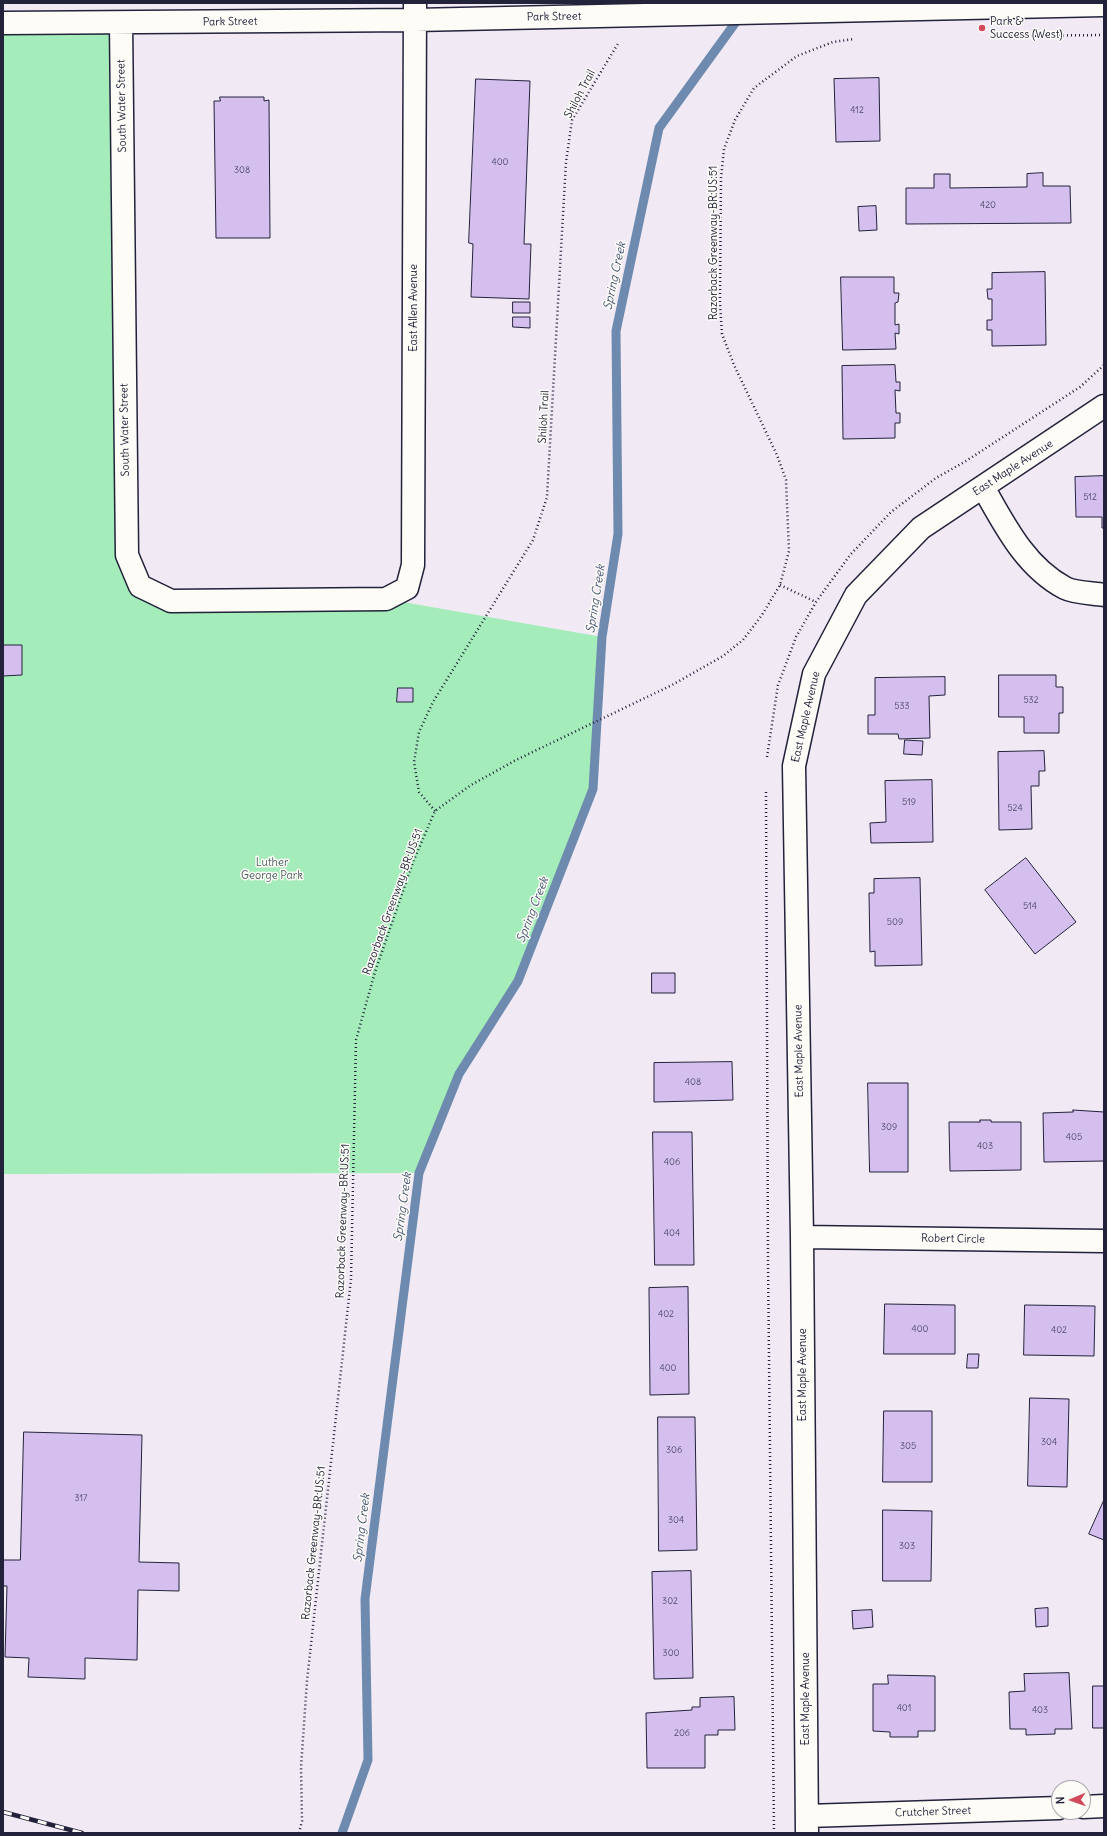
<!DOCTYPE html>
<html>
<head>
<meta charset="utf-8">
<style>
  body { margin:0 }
  #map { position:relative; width:1107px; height:1836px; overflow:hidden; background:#f1eaf5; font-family:Delius,sans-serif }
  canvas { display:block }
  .frame { position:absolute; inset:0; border:4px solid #22223b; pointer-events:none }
  .north { position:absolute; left:1051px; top:1780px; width:40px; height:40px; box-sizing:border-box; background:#fdfcf7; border:1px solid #a5a5ac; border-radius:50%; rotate:268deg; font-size:11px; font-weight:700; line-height:16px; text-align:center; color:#22223b }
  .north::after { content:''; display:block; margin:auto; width:14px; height:18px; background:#d1495b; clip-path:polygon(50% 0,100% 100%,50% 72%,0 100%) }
</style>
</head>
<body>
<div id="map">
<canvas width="1107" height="1836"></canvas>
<div class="frame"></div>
<div class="north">N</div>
</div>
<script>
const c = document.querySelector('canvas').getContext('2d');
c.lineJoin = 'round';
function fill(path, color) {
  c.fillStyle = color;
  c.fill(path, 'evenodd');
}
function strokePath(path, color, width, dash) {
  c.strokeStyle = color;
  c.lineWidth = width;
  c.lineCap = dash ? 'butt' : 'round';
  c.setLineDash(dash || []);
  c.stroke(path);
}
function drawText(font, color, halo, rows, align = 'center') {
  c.font = font + ' Delius,sans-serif';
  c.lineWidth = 3;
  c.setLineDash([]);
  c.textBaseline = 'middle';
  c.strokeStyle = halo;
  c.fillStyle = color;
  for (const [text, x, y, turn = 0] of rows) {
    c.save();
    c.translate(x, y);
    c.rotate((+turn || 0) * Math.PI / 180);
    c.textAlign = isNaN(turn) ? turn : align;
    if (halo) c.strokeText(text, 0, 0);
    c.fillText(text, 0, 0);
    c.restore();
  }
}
fill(new Path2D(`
  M121,23L127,555L140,586L171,601L386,599L602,637L593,789L518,981L459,1074L419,1173L3,1174V24Z`), '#a4ecb9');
strokePath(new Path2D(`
  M342,1833L368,1760L365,1599L419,1173L459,1074L518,981L593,789L602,637L618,534L616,331L659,128L741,15`), '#6e8baf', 9);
const building = new Path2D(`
  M879,78L880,141L836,142L834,79Z
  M476,79L530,81L524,244H531L529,299L471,297L473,244L469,243Z
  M220,97H264V101L269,100L270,238H216L214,101H220Z
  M1043,173V186H1070L1071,223L906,224V188H934V174H950V188L1027,187V174Z
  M876,206L877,230L859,231L858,207Z
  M1045,272L1046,345L992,346V330H987V320H992V299H988L987,289H992V273Z
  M841,277H894V293H899L898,302L895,303V325L899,324V334L895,333L896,349L843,350Z
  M513,302H530V313H513Z
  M513,317H530V328L513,327Z
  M895,365L896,382H900V391L895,390L896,413H900V423H895V438L843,439L842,366Z
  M1104,476V528H1102V517H1076L1075,477Z
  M3,645H22V675L3,676Z
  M999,675H1056V687H1063V713H1059V733H1024V717H999Z
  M945,677V695L929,696L930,738L899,739L898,734H868V715H875V678Z
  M398,688H413V702H397Z
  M905,740L923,741L922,755L904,754Z
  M1044,751L1045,771H1039V786H1031L1032,829L999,830L998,752Z
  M932,780L933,842L871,843L870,823L886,822L885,781Z
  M1026,858L1076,922L1035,954L985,890Z
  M920,878L922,965L875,966V951L870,952L869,893H874V879Z
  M652,973H675V993H652Z
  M732,1062L733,1100L654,1102V1063Z
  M868,1083H908V1172H870Z
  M1073,1110L1104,1112V1161L1044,1162L1043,1113L1073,1112Z
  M980,1120H991V1122H1021V1170L950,1171L949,1122H980Z
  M653,1132H692L694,1265H655Z
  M688,1287L689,1394L650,1395L649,1288Z
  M885,1304L955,1305V1354H884Z
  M1025,1305L1095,1306L1094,1356L1024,1355Z
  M968,1354H979L978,1368H967Z
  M1030,1398L1069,1399L1067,1487L1028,1486Z
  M884,1411H932V1482H883Z
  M658,1417H695L697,1550L659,1551Z
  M24,1432L142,1435L139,1562L179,1563V1591L138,1590L137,1660L85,1658V1679L28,1677L29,1658L5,1657L7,1586H3V1560H20Z
  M1104,1500V1540L1089,1534Z
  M883,1510L932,1511L931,1581H883Z
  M691,1571L693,1678L654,1679L652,1572Z
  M1048,1608V1626L1036,1627L1035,1609Z
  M872,1610L873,1627L853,1629L852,1611Z
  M1069,1673L1072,1729H1055V1734L1026,1735V1729H1010L1009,1692L1025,1691L1024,1674Z
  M888,1675L935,1676V1731H918V1737H890V1732L873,1731V1684H888Z
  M1093,1686H1104V1728H1093Z
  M734,1697L735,1730H718V1735H705V1768H647L646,1713L692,1710V1707H700V1698Z`);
fill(building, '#d4bfef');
strokePath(building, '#22223b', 1);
const minor = new Path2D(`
  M3,23L415,20L1104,5
  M121,23L127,555L140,586L171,601L386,599L407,588L413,565L415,3
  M983,487C1004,524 1025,567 1065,588C1075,593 1092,593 1104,595
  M802,1237L1104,1241
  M1083,1807L1104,1806
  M807,1816L1059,1808
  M807,1833L802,1237L794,766L814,674L856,595L921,528L1104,406`);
strokePath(minor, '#22223b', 25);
strokePath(new Path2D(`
  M1007,36L1104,35
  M780,585L816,602
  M767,757L778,685L796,637L816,602L850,555L891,512L936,478L966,461L1080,387L1104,365
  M766,792L768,1262L774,1833
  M435,811L419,792L414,762L419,732L433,702L533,540L547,497L566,162L572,120L619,42
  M299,1833L302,1821L301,1767L307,1681L351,1279L356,1040L375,972L413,862L435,811L471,785L516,760L672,685L723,656L743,640L762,615L780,585L789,551L786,480L777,455L734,365L722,334L720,303L721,178L724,149L735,120L754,88L797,56L833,42L854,39`), '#22223b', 2.5, [1, 3]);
strokePath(minor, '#fdfcf7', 22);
const rail = new Path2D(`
  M3,1812L82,1833`);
strokePath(rail, '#22223b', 4.5);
strokePath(rail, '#fdfcf7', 3, [9]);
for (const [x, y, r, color] of [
  [982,28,4,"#d1495b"]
]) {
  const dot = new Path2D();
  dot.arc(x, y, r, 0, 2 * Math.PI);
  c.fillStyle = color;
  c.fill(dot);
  strokePath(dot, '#fdfcf7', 1.5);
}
drawText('9px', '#4e4968', null, [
  ["412",857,110],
  ["400",500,162],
  ["308",242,170],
  ["420",988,205],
  ["512",1090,497],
  ["532",1031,700],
  ["533",902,706],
  ["519",909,802],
  ["524",1015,808],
  ["514",1030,906],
  ["509",895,922],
  ["408",693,1082],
  ["309",889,1127],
  ["405",1074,1137],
  ["403",985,1146],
  ["406",672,1162],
  ["404",672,1233],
  ["402",666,1314],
  ["400",920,1329],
  ["402",1059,1330],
  ["400",668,1368],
  ["304",1049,1442],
  ["305",908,1446],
  ["306",674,1450],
  ["317",81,1498],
  ["304",676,1520],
  ["303",907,1546],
  ["302",670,1601],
  ["300",671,1653],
  ["401",904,1708],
  ["403",1040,1710],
  ["206",682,1733]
]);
drawText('11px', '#22223b', '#fdfcf7', [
  ["Park Street",554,17,-1],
  ["Park Street",230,22,-1],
  ["Shiloh Trail",580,94,-62],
  ["South Water Street",122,106,-91],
  ["Razorback Greenway-BR:US:51",714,243,-90],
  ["East Allen Avenue",414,308,-90],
  ["Shiloh Trail",544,417,-87],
  ["South Water Street",125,430,-91],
  ["East Maple Avenue",1013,468,-33],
  ["East Maple Avenue",806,717,-77],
  ["Razorback Greenway-BR:US:51",393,902,-70],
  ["East Maple Avenue",799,1051,-91],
  ["Razorback Greenway-BR:US:51",343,1221,-88],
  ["Robert Circle",953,1239,1],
  ["East Maple Avenue",803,1375,-90],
  ["Razorback Greenway-BR:US:51",314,1543,-84],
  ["East Maple Avenue",806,1699,-90],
  ["Crutcher Street",933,1812,-2]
]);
drawText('11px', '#22223b', '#fdfcf7', [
  ["Park &",990,22],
  ["Success (West)",990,35]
], 'left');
drawText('11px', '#495f61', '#fdfcf7', [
  ["Luther",272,863],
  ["George Park",272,876]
]);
drawText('italic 12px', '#485775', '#fdfcf7', [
  ["Spring Creek",615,276,-78],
  ["Spring Creek",596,599,-81],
  ["Spring Creek",533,910,-69],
  ["Spring Creek",403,1207,-82],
  ["Spring Creek",362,1528,-83]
]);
</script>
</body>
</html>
